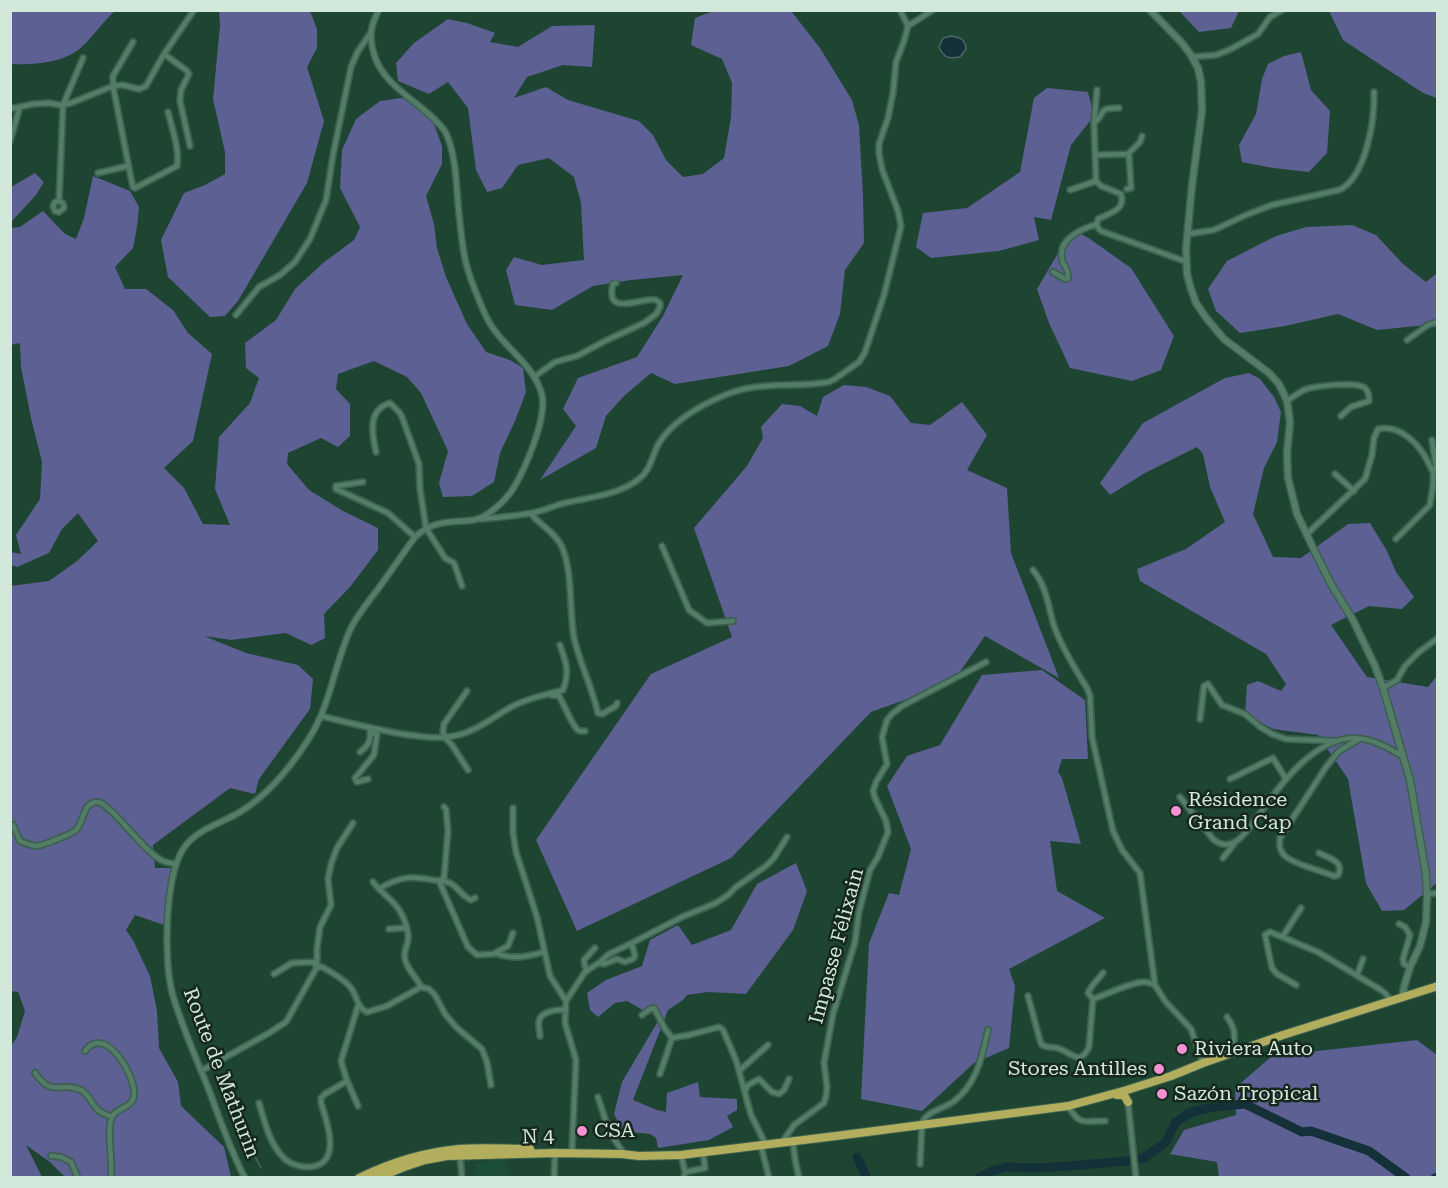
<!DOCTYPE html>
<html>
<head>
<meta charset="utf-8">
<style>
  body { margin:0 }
  #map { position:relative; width:1448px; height:1188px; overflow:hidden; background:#1d4532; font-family:"Roboto Serif",serif }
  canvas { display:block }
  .frame { position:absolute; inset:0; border:12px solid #d2e8db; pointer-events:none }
</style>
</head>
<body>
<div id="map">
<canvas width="1448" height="1188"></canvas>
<div class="frame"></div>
</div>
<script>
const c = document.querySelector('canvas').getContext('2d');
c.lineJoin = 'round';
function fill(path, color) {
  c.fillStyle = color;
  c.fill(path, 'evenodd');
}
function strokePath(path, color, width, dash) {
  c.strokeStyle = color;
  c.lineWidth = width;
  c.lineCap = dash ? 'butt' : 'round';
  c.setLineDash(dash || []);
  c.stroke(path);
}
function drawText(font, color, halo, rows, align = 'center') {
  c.font = font + ' "Roboto Serif",serif';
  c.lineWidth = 5;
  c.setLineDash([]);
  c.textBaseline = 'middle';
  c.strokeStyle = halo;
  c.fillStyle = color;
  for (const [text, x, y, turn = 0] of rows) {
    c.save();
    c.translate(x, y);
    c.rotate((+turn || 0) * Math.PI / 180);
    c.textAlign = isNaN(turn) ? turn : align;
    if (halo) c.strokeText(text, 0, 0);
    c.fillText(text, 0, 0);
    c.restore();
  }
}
fill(new Path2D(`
  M506,1158L510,1177H477L474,1164Z`), '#1c4e37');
fill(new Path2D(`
  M11,10H115V11C104,21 96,32 86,43C67,63 37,65 11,64Z
  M219,11H310L317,29V48L307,67L324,121L307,183L238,301L225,316L210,317L168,277L161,240L184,193L205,185L225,174V152L213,99L220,26Z
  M713,11H791L820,48L852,100L859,125L863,195L864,243L845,270L840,314L828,346L789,366L675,384L651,373L624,396L606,416L596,448L540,480L576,426L563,409L578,378L637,357L663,316L683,275L631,280L593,286L552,310L515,305L506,270L514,257L542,265L584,260L581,203L574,177L549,158L518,165L502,188L487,192L476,170L468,108L448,82L429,94L398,81L396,63L414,43L448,19L467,23L495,33L490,42L518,47L552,26L595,25L592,67L563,65L527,77L514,98L546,87L568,100L639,121L653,135L666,160L683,177L703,174L724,158L731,117L732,83L722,59L691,45L695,18Z
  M1180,11V10L1239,11L1231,28L1199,32L1181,13Z
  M1329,11H1437V98L1423,93L1343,40Z
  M1301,52L1311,90L1330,111L1327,153L1309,172L1273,168L1242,162L1239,145L1256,114L1262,79L1268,64L1284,56Z
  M1047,88L1088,92L1094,116L1071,145L1051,220L1034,217L1039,240L999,251L931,258L916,247L923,213L967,208L1020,172L1034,98Z
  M408,97L431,116L442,146V164L426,196L434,224L437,248L446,277L467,324L486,352L510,360L523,368L526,392L515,421L500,453L494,482L472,496L443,497L439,483L448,451L421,393L407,377L374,361L338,374L336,389L350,404V436L338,447L321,438L288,453L287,464L309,490L343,511L378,528V550L350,587L324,614L325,638L311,645L286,633L231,640L204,636L246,653L298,665L313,679L310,709L259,779L255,794L230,788L153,845L155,868H172L164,925L135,915L126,930L133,940L150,976L157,1011L159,1048L178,1082L181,1106L224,1147L231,1177H65L50,1162L26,1145L42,1177H11V1046L17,1037L25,1011L18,992L10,991V586L49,581L77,561L98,541L78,513L62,529L49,553L17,567L11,565V552L21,554L16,535L40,499L42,462L31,418L21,367L20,343L11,345V228L20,227L43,211L65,234L76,239L84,218L93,176L130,191L139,207L137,227L133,248L115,267L125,289H146L173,310L188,333L212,354L193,441L164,468L184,488L203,524L230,525L215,489L219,437L250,403L259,378L246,368L245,343L276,320L295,289L323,263L354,240L360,227L340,188L342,150L356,119L380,101Z
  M35,173L44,182L36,195L11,222V187Z
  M1352,225L1376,235L1403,264L1426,282L1437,273V327L1427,325L1377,330L1338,314L1285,326L1240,333L1216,311L1208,289L1227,261L1276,236L1306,227Z
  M1078,232L1090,239L1131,268L1174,336L1161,370L1132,381L1070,368L1049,323L1037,289L1058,253Z
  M1249,373L1260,379L1274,397L1281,412L1277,442L1264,468L1253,514L1273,557L1301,558L1348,524L1370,523L1387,551L1396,572L1414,597L1402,609L1369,606L1331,625L1367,677L1428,687L1437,676V883L1404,910L1382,911L1366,883L1348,779L1318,735L1273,729L1245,714L1247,685L1258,681L1281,691L1286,684L1266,654L1140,581L1137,569L1186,549L1225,522L1210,487L1203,454L1197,447L1145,473L1110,495L1100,483L1143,423L1225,378Z
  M844,385L866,387L890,396L911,423L930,425L962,402L987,435L967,470L1007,488L1011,553L1059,678L985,636L952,683L871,712L731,858L577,931L536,840L651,674L732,637L694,528L747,466L763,438L761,427L782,404L800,406L817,416L823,397Z
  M1042,670L1085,700L1088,759H1062L1058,772L1062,778L1081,844L1050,841L1057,891L1105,918L1009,969L1015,986L1009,1048L974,1063L922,1111L861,1099L869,943L889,893L899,895L911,849L887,786L907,756L940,745L982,675Z
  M796,863L807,891L793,930L746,994L708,992L687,995L683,1000L668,1010L633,1100L657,1110L666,1112L667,1093L698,1082L700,1097L737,1099V1110L727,1116L733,1127L709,1140L658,1148L656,1138L650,1134L623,1131L614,1114L622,1082L661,1016L646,1012L627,1001L615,1003L598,1017L590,1010L587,993L606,980L642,966L650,940L678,925L692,945L731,930L757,884Z
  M1417,1040L1437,1055V1177H1219L1217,1162L1170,1154L1184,1130L1236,1115L1235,1088L1272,1056Z`), '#5d6093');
const water = new Path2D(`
  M952,36C961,38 965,39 966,49L960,57C948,59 944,58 939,47L943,38Z`);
fill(water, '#143038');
strokePath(water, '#4d6769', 1.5);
strokePath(new Path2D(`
  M223,1081L244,1136L261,1168`), '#4d6769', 1.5);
strokePath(new Path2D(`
  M857,1157L867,1178
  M979,1178L992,1171L1007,1167L1034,1168L1070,1166L1127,1161L1144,1158L1165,1143L1176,1122L1191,1112L1214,1107L1245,1104L1302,1132L1311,1131L1369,1151L1406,1178
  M1435,1178L1438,1177`), '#143038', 9);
const minor = new Path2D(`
  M908,26L933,10
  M133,42L113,76V86L131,178L133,187L135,188L177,166C180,151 172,128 168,112
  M164,54L186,70L189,74L181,90L180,101L190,146
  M1192,57L1216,55L1231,49L1258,34L1270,17L1282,10
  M1097,90L1094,123L1096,181L1101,186L1121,194C1126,210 1110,213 1098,219C1096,225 1097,227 1101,231L1187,262
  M10,109L33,104L49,103L60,105L71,103L113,86L122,85L139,89L146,86L164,54L194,10
  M1094,123C1108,112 1096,108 1119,108
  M10,141L20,107
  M1128,154L1140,142L1142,136
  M1095,155L1128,154L1129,156L1131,188L1127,189
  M98,173L128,166
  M1070,190L1096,181
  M59,201L55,202L53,206L55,211L59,212L64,208L63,203L59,201L63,105L83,58
  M1187,234L1214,230L1246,215L1272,205L1339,190C1366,178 1375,119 1374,92
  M1053,272L1065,279L1068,278C1069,270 1064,267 1062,260C1057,239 1081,229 1097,224
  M236,315L259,287L280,275L295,262L310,239L326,200L333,155L351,67L357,53L371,32
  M1407,340L1428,325L1438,322
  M534,377L555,362L577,356L605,341L644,323L656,314L660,307V303C659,302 657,301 656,300C644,296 604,319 613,284L616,283
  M1287,401C1293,397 1298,393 1304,390C1314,386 1356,381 1365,388C1369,392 1369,396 1369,401L1351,407L1341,416
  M1432,440L1436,466L1433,472
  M376,452C372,434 367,410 390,403L399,412L402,417L419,464L420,489L426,528L445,558L454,563L462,586
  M1335,474L1354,491
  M336,486V489L388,513L415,537
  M336,486L363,482
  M531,514C540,525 556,533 562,547C573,573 569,610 574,638C580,664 592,687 598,713L602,714L616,706L617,703
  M481,519C501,517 521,516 540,511C547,509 554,506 561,504C588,497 617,496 639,479C651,470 652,455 659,443C673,421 701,405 725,395C757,381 794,388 829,382L835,379L859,362L865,352L884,295L901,226L898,211L882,169L879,154V144L888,118L893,93L896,62L904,41L908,26L900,10
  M1306,535L1365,479L1372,455L1374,438L1378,429C1401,424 1420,445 1429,464C1430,467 1432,469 1433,472C1435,482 1431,495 1430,505L1396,539
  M662,546L689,610L707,623L733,621
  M1033,570C1047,587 1048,606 1054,626C1062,648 1075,669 1087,688L1090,696L1092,737L1113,831L1122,850L1140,873L1155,985L1165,1001L1191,1029L1203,1063
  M1383,688L1397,680L1405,666L1419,652L1438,638
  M467,691L444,724L443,731L444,737L452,745L468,770
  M551,695L559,696C565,706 570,721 576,728C579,732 581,731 585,731
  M321,716C349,723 374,729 402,734C422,737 442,740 462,734C480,729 495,716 511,707C527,698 545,695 563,690C570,672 566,662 560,645
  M1200,719L1204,686L1208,684L1222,705L1245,714L1259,726L1272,734L1286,739L1335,741
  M360,752C368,746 371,741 370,731
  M368,779L357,782L355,778L374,755L377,734L370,733
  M1230,779L1273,758L1286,779
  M1180,797L1213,839C1220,845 1229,847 1238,840C1247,833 1254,821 1261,812C1282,782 1315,738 1355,738C1373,739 1387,747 1402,756
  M513,808V833L516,852L537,917L550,976L566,1001L565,1023L576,1060L572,1150
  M13,825L20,841C25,843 31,846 37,846C41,846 74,833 76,830C84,822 83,802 97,802C110,802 144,853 163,861C167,863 172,863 176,864
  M1319,853C1328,858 1345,861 1338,875L1334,876C1322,871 1293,864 1285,856C1279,851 1279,844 1280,838L1326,767L1339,751L1359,739
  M1223,858L1234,844
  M373,882C381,893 395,901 401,913C405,920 409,932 408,940C407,947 403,952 405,959C407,970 417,977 421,987L429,989L435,995L445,1014L456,1027L482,1049L487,1062L491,1085
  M379,889C401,875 413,876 439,881L444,878L448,831L446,809L444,807
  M1427,894L1438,893
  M475,898L471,900C458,894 456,880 439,881L468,947L477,955L493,954L508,946L513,933
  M1399,924L1405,927L1410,935L1403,959L1404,964L1410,967
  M389,929L403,928L407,929
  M1283,936L1301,908
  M630,944L682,917L716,903L728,895L736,887L766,866L774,858L787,837
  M495,953C514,960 525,957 544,952
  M317,967V949L320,927L331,905L328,879L331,864L337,848L353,823
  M587,971L585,966L584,960L595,948
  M1103,973L1092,986L1088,993L1093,999C1106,995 1133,981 1145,982C1149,982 1152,984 1155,985
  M274,974L292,963L313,962L317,967
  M1357,975L1363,959
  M1296,985L1277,974L1272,968L1265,935L1270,932L1318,952L1381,990L1386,994L1391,1001
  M1028,996L1041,1044C1047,1049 1053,1046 1060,1049C1073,1054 1080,1066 1089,1047L1093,999
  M566,1001L585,972L597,964L599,963L609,954L630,944L633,948L635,956L633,959L625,962L617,959L604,964L599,963
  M642,1015L650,1009L654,1008L665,1029L672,1038
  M1227,1017C1234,1027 1236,1034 1233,1046L1236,1052
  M540,1036C540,1032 538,1025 539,1021C541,1011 558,1009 566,1010
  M672,1038L689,1035L719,1027L723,1030L736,1060L751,1115L765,1143
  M85,1051C106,1023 136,1077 134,1095C133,1109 117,1106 112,1117C106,1129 113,1161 111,1178
  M201,1071L269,1033L286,1022L317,967H322C331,972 344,979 351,988C358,997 356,1007 367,1012L387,1006L421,987
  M739,1071L768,1045
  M35,1073C54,1099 58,1080 81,1090C89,1094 92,1105 99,1111C103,1114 107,1115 112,1117
  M660,1074L672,1038
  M745,1091L748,1085L759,1079L772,1092L779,1094L784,1090L789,1079
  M598,1097L607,1125L614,1139L623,1152
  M1128,1102L1136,1178
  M259,1103C264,1120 269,1141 281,1155C287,1163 296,1166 306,1167C343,1168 328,1124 321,1103V1098L325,1094L347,1081
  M358,1106L346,1078L341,1061L358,1006
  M1068,1106C1080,1126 1083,1121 1105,1121
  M922,1123C927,1111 943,1109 953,1102C977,1084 982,1057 988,1030
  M783,1141L794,1125L824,1103L826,1096L827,1087L824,1063L833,1014L855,942L859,912L870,870L878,857L888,832L886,821L875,798L873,791L876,782L887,764L882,737L887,720L892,714L902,706L986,662
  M793,1142L795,1159L799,1178
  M761,1146L769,1178
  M681,1155L685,1172L684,1178
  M51,1156L61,1157L71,1162L78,1178
  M460,1156L462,1178
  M920,1164L922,1125
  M685,1172L705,1168L703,1152
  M554,1178L555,1153`);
const tertiary = new Path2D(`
  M245,1178C229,1148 219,1116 207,1085C195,1056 182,1026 173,996C163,963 164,872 186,845C200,828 222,823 240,812C268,795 290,768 308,740C330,707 334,666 350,630C357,615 368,602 378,589C390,572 403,554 415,537C434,519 451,523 474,520C488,517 505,501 513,489C525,469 547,419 542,395C534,362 498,345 485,314C478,298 470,280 466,263C462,247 461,230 459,214C456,187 457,158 446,133C441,124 432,117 424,110C405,94 381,79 374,54C369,37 370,26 379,10`);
const secondary = new Path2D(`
  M1150,10L1182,43L1191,55L1198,68L1201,82L1202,111L1192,185L1186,249L1187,274L1191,289L1196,303L1207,319L1224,339L1269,373L1279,384L1287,401L1290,422L1287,453L1288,478L1297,514L1318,558L1331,584L1353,620L1375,666L1383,688L1410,780L1426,875L1427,898L1426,922L1420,946L1410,967L1404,987L1402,998`);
const trunk = new Path2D(`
  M1117,1095H1124L1128,1102
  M359,1178C390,1163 425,1152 459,1149C483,1147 506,1149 530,1149
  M377,1178L404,1167L425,1160L447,1156L555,1153L622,1154L639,1156L681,1155L836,1136L1068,1106L1127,1090L1171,1076L1203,1063L1283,1035L1438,986`);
strokePath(minor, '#3b6050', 8);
strokePath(tertiary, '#3b6050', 8);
strokePath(secondary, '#3b6050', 9);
strokePath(trunk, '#3b6050', 10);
strokePath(minor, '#547d67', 4.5);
strokePath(tertiary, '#547d67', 5);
strokePath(secondary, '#547d67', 6);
strokePath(trunk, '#b2ae5e', 8);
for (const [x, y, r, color] of [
  [1176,811,6,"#f491d3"],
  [1182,1049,6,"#f491d3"],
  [1159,1069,6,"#f491d3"],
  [1162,1094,6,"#f491d3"],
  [582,1131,6,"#f491d3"]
]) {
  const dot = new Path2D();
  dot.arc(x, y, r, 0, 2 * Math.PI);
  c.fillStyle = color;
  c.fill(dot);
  strokePath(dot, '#16271e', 2);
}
drawText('20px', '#d2e8db', '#16271e', [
  ["Résidence",1188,800],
  ["Grand Cap",1188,823],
  ["Riviera Auto",1194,1049],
  ["Stores Antilles",1147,1069,"right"],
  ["Sazón Tropical",1174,1094],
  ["CSA",594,1131]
], 'left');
drawText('20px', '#d2e8db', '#16271e', [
  ["Impasse Félixain",837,946,-75],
  ["Route de Mathurin",221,1073,69],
  ["N 4",538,1137,-2]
]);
</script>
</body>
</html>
